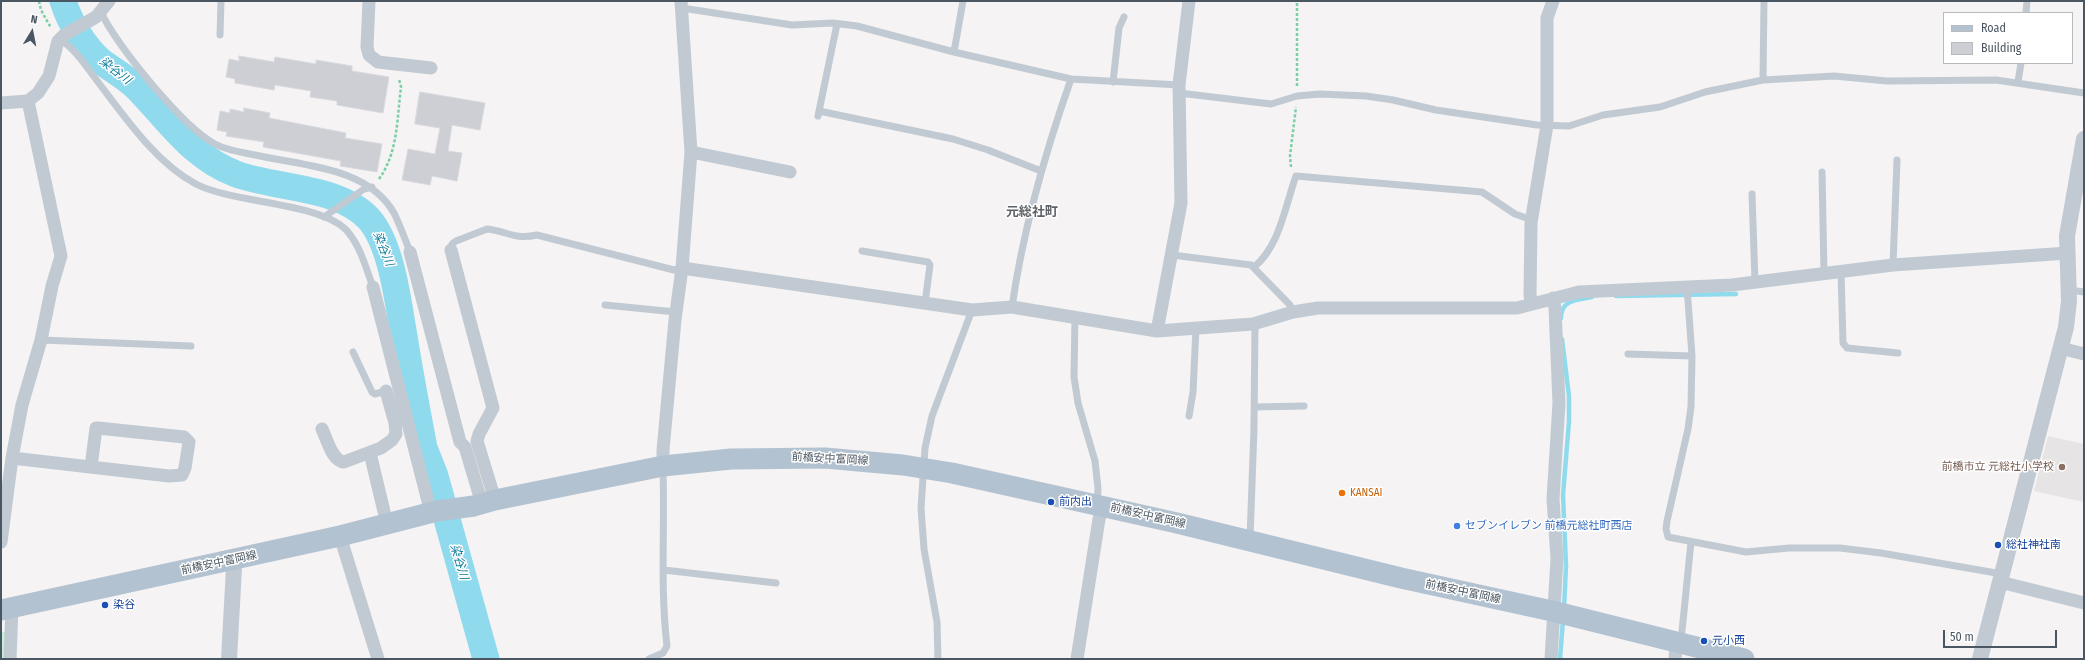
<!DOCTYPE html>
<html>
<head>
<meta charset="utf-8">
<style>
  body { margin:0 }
  #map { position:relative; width:2085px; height:660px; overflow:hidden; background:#f5f3f3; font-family:"Fira Sans Condensed",sans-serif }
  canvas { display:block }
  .frame { position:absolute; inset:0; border:2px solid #4a5661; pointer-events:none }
  .legend { position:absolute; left:1943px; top:12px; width:130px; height:52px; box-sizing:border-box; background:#fff; border:1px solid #b7bbc0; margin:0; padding:5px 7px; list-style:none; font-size:12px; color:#4a5661 }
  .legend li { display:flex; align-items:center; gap:8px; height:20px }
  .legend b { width:20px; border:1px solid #b7bbc0 }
  .north { position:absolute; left:12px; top:12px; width:40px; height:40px; -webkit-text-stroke:3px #fff; paint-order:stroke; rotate:10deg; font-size:11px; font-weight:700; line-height:16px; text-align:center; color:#4a5661 }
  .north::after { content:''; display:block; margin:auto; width:14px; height:18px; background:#4a5661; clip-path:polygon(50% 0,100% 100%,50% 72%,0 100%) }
  .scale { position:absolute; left:1943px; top:630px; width:114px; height:18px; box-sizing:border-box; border:2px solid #4a5661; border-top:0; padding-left:5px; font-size:12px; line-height:14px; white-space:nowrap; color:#4a5661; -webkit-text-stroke:3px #fff; paint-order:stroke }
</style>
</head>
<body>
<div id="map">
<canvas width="2085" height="660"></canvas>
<div class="frame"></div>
<ul class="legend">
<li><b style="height:5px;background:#b3c2d1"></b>Road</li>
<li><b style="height:11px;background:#cdcfd5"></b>Building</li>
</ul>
<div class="north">N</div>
<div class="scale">50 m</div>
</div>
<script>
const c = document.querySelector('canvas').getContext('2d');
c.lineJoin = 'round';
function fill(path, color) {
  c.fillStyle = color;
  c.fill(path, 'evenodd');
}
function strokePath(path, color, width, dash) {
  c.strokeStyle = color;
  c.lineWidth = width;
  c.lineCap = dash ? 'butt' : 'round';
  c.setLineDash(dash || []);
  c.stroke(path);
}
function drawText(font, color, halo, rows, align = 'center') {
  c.font = font + ' "Fira Sans Condensed","Noto Sans JP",sans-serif';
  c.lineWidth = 3;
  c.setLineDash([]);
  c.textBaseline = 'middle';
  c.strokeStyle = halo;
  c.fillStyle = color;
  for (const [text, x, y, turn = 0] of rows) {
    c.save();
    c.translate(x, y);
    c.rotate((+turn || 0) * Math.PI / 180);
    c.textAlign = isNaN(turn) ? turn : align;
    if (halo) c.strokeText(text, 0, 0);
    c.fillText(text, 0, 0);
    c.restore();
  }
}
fill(new Path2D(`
  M2048,436L2084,444V502L2034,491Z`), '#e6e4e5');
fill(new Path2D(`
  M1,632H5L4,659H1Z`), '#c3f1d5');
strokePath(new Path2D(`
  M1616,296L1736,294
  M1561,318C1561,299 1578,300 1592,297
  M1562,339L1569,396V421L1563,495L1566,566L1564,609
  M1560,659L1563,620`), '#90daee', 4.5);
strokePath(new Path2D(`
  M63,1C70,23 84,47 102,62C114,71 129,79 139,90C171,123 192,157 236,174C277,189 339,186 369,219C392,245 398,303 404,336C410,374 417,411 424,448L435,476L486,659`), '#90daee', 27);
const building = new Path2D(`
  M239,56L274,62L275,57L316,64V60L352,66V71L389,77L383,113L337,105V101L310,97L311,91L275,85L274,90L235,83V79L226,77L229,59L239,61Z
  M420,92L485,103L480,130L452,125L448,151L462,153L457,181L432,176L430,185L402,180L408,149L435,154L440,128L415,124Z
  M244,108L270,113L269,118L346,133L345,138L382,144L377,172L340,166L341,161L263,147L264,142L226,136L227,132L217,130L220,111L230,113V109L244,112Z`);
fill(building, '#cdcfd5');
strokePath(building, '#d7d9de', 1);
strokePath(new Path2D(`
  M39,1L41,10L51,28
  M1297,86V1
  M1291,167L1290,156L1296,107
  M379,179C398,153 397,118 401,87L399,79`), '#7ad0a6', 2.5, [3, 2]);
strokePath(new Path2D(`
  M682,8L792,25L833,23L857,26L954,52L1071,79L1179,85
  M101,12C115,44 184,128 215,144C230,152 248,153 265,157C309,166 369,169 394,213C400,225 405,239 410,252
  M2026,13L2027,1
  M220,35L221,1
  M60,39C76,50 86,66 98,82C125,117 156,163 196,184C234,204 323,202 348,232C361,248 366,268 373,287
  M954,52L963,1
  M1763,80L1764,1
  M1113,82L1119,28L1124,17
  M2018,82L2021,63
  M1179,93L1271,104L1297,96L1320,94L1366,96L1393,100L1436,110L1537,125L1569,126L1603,115L1660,107L1705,92L1763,80L1834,76L1887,81L1996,80L2084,93
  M819,111L953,139L988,150L1041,171
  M818,116L837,24
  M1822,172L1824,273
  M1752,194L1755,282
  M324,217L364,189L372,187
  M451,250L452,244L456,241L487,229C507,231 514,240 537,235L674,270L682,268
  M862,251L928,262L930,265L925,303
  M1172,255L1251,265L1290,305L1293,312
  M1893,265L1897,160
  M1254,267C1280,246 1285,206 1296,176L1482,192L1515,214L1532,220
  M1841,271L1843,343L1847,348L1898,353
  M1687,287L1692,356L1691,407L1688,429L1667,521L1666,529L1668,537L1746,552L1789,548H1840L1881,553L2002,574
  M2069,290L2084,292
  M605,305L676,312
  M1012,307C1023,229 1045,153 1071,79
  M1075,317L1074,377L1078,403L1095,461L1098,488L1097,504
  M41,340L191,346
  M353,352L372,392L375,394L386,391
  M1628,354L1692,356
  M1255,407L1304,406
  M1189,416L1193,392L1196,328
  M1250,539L1254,428L1255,323
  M664,570L776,583
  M1681,641L1691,542
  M649,659L663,653L667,646C660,587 665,528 663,469
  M938,659L937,622L924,549L921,508L925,448L932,416L972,310`), '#c1cad2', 7);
strokePath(new Path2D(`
  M369,1L367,47L369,55L378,62L431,68
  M1,103L28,101L38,93L49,76L58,41L64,35L96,17L109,1
  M691,152L790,172
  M451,250L493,408L479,434L477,441L495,500
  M410,252L460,442L465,447L482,504
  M682,268L972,310L1012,307L1157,331L1253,324L1293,312L1318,308H1517L1579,292L1732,285L1893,265L2068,253
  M373,287L431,513
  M1532,304L1530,295L1531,223L1547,125V18L1553,1
  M1157,331L1181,203L1179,85L1189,1
  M2060,348L2084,354
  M322,429C327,439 332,461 344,462L381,448L392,440L396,434L395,423L386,391
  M370,453L387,524
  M12,458L169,476L182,475L185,468L189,442L184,437L98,428H96L91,467
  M663,466V450L675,320L682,268L691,152L681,1
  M340,536L378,659
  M1,542L12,458L22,405L41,340L52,286L61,256L28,101
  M2000,582L2084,603
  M10,659L12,608
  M1077,659L1099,519L1103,506
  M1551,659L1557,559L1553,499L1559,403L1555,308L1553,298
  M1675,659L1676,642`), '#c1cad2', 13);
strokePath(new Path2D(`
  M229,659L234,568L232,560
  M1980,659L2066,327L2069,301L2067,236L2084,139`), '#c1cad2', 16);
strokePath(new Path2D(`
  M1,610L340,536L437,511L474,506L495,500L663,466L731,459L825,458L903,465L952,473L1177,523L1401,578L1552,611L1744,659`), '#b3c2d1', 21);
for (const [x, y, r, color] of [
  [2062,467,4,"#8d6e63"],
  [1342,493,4,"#e8710a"],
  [1051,502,4,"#1a4fb4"],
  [1457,526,4,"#3f7fe0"],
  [1998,545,4,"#1a4fb4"],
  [105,605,4,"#1a4fb4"],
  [1704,641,4,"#1a4fb4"]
]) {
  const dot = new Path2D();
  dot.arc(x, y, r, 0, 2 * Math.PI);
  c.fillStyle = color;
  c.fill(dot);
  strokePath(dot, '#fff', 1.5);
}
drawText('11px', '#4a5661', '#fff', [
  ["前橋安中富岡線",830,459,3],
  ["前橋安中富岡線",1148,516,13],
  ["前橋安中富岡線",219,563,-12],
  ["前橋安中富岡線",1463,592,12]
]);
drawText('11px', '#785e54', '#fff', [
  ["前橋市立 元総社小学校",2054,467]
], 'right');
drawText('11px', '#c56008', '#fff', [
  ["KANSAI",1350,493]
], 'left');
drawText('11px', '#164399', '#fff', [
  ["前内出",1059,502],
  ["総社神社南",2006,545],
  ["染谷",113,605],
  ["元小西",1712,641]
], 'left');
drawText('11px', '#366cbe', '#fff', [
  ["セブンイレブン 前橋元総社町西店",1465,526]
], 'left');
drawText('italic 12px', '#0c7c9b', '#fff', [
  ["染谷川",115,71,38],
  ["染谷川",383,249,68],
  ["染谷川",459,562,74]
]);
drawText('bold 13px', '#5f6368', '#fff', [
  ["元総社町",1032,212]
]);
</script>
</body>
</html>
